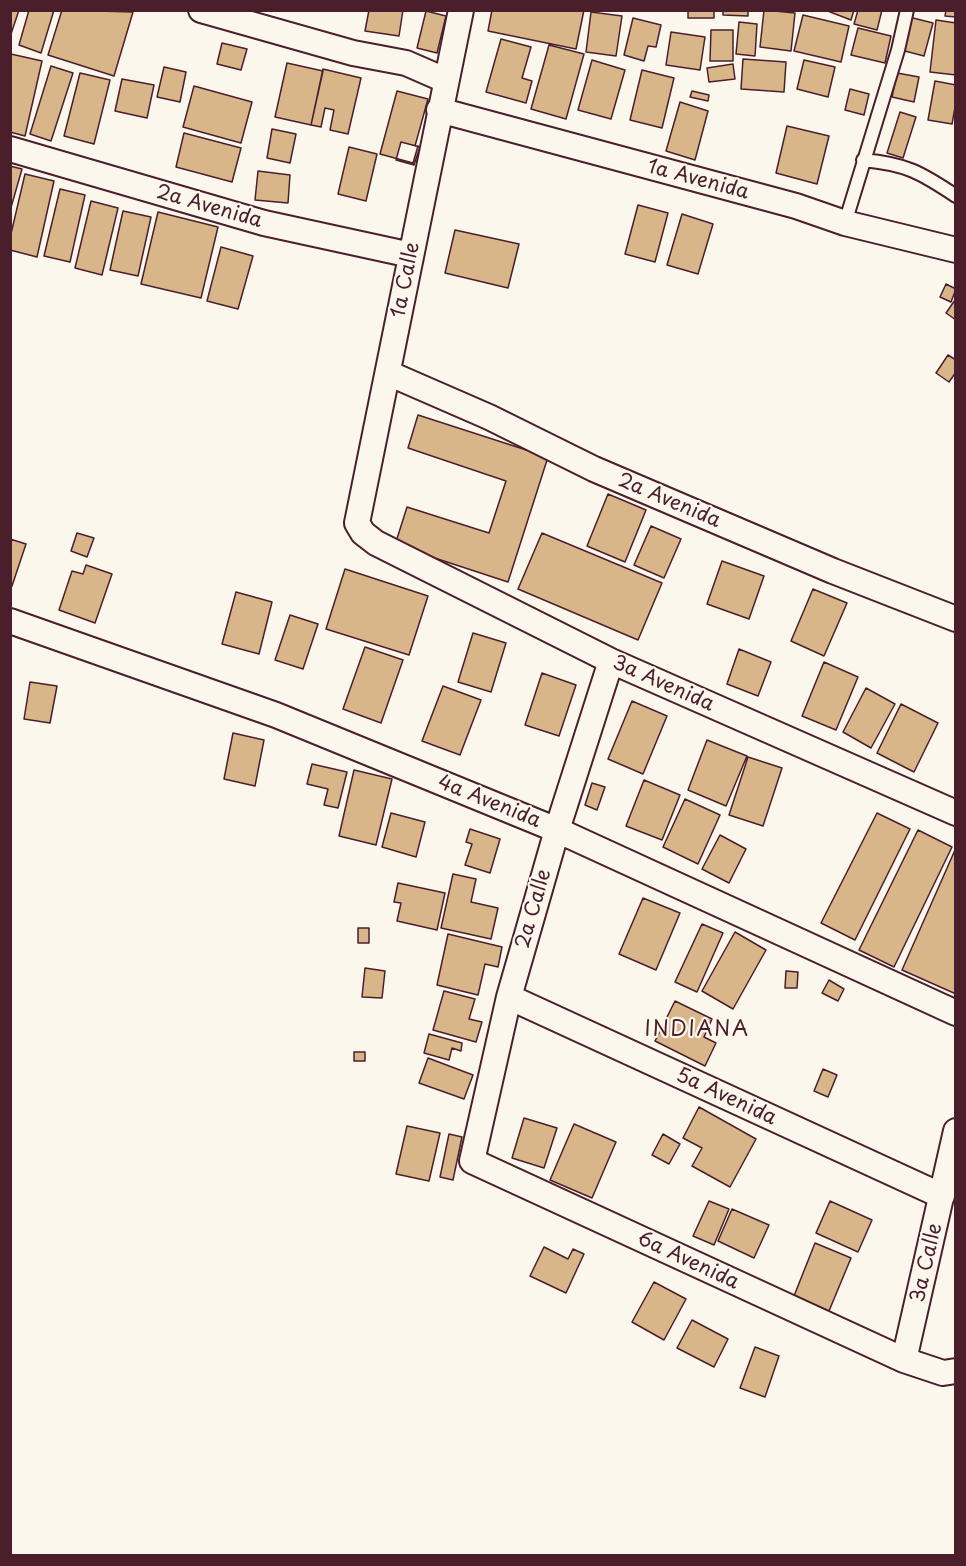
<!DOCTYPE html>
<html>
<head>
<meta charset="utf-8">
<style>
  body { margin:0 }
  #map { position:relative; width:966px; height:1566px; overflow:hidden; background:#fbf7ec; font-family:"Playpen Sans",sans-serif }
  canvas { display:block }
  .frame { position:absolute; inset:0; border:12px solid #4a1f2b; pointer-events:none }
</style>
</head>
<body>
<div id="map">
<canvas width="966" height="1566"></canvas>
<div class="frame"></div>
</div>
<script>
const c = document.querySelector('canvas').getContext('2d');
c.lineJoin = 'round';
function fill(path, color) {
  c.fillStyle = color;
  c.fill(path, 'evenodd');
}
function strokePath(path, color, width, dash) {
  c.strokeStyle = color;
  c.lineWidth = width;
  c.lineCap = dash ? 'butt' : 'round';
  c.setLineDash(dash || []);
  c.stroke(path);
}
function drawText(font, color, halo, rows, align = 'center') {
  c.font = font + ' "Playpen Sans",sans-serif';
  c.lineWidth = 4.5;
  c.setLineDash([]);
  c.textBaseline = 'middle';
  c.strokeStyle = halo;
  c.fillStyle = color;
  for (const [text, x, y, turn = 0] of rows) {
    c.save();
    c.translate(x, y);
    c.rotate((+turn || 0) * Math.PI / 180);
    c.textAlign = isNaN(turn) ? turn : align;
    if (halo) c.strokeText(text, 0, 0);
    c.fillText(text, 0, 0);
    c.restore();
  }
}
const building = new Path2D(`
  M10,10H19L10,37Z
  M29,10H54L41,53L19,45Z
  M62,10L133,12L114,76L48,55Z
  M369,10H403L399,36L365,31Z
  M492,10H584L576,49L488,31Z
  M688,10H714V18H688Z
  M723,10H748V16L723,15Z
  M764,10L795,13L791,51L760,47Z
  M825,10H854L851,20Z
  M858,10H882L877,30L854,24Z
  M946,10H956V17L945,16Z
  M426,11L446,16L437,53L417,48Z
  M591,12L622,16L616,56L586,52Z
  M803,15L849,26L841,62L794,51Z
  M909,17L933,23L924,56L901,50Z
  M633,18L661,25L656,47L648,46L644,61L624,55Z
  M936,20L956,23V75L930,72Z
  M739,22L757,24L755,56L736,54Z
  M858,28L891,36L885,63L851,55Z
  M711,30H733V61H710Z
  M671,32L705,37L700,70L666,65Z
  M501,39L531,47L522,78L532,81L526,103L486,92Z
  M222,43L247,49L241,70L217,64Z
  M549,45L584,54L566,119L531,109Z
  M11,54L42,61L25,136L10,132Z
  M743,59L786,62L784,92L741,89Z
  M592,60L625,70L611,119L578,110Z
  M804,60L835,67L828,97L797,89Z
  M287,63L323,71L311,125L275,117Z
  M733,64L735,79L709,82L707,68Z
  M51,66L73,73L51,141L30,134Z
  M164,67L186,72L180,102L157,97Z
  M323,69L361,78L348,134L330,130L334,110L325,108L321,127L311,125Z
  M642,70L674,78L662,128L630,120Z
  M80,73L110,80L94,144L64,136Z
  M897,73L919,77L914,102L892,97Z
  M122,79L154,85L147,118L115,111Z
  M935,81L956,85V102L952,124L928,120Z
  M194,86L252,102L241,143L183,127Z
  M850,89L869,94L864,115L845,110Z
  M397,91L428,99L415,146H418L413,163L380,154Z
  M692,91L709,95L708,101L690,97Z
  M680,102L708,111L695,160L666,151Z
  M900,112L916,117L903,158L887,153Z
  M787,126L829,136L817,184L776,173Z
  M272,129L296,134L290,163L267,158Z
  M184,133L241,148L232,182L176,167Z
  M401,142L420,147L414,165L396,160Z
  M349,147L377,154L366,201L338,194Z
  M10,166L22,169L10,211Z
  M258,171L290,175L288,203L255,200Z
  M25,174L54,181L37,257L10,250V238Z
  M60,189L85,195L70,262L44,256Z
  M91,201L118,208L102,275L75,268Z
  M638,205L668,213L655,262L625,254Z
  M123,211L151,217L138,276L110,270Z
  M158,212L218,227L201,298L141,284Z
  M682,214L713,224L698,274L667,265Z
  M455,230L519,244L508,288L445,273Z
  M221,247L253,256L238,309L207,301Z
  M946,284L956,289L951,302L940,297Z
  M955,300L956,301V320L946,313Z
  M948,355L956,360V372L949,382L936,373Z
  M418,415L548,457L508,582L395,545L407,507L489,533L506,481L408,448Z
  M608,494L646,510L625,562L587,546Z
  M651,526L681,539L664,578L634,565Z
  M77,533L94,538L87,557L71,551Z
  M542,533L662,583L638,640L518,589Z
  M10,539L26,544L12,586L10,585Z
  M722,561L764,576L749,619L707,604Z
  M86,565L112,574L95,623L59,610L72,571L83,574Z
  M345,569L428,596L409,655L326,629Z
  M813,589L847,603L824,656L791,641Z
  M236,592L272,602L259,654L222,644Z
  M290,615L318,624L303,669L275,660Z
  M473,633L506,643L491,692L458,682Z
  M365,647L403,660L381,723L343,709Z
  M739,649L771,662L758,696L727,684Z
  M824,662L858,677L836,730L802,716Z
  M542,673L576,685L559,736L525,725Z
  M30,682L57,686L50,723L24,719Z
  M443,686L481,700L460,755L422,741Z
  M866,688L895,704L871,748L843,732Z
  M632,701L667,716L643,774L608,759Z
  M901,704L938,723L914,772L877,753Z
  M233,733L264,740L255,786L224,779Z
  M707,740L747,756L726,806L688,790Z
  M748,757L782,768L763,826L729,815Z
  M312,764L347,772L338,808L324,805L328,789L307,784Z
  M354,770L392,779L376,845L339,836Z
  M644,780L680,795L662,840L626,826Z
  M592,783L605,787L597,810L585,805Z
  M685,799L720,815L698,864L663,847Z
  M391,813L425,822L416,857L382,847Z
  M877,813L910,829L855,940L821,923Z
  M470,829L500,839L490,873L465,865L472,844L466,842Z
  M918,830L952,847L894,967L859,950Z
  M720,835L746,849L729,883L702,869Z
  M955,850L956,851V994L902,970Z
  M453,874L476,879L471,902L498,908L491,939L441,928Z
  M398,883L445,893L437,930L397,921L401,903L394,902Z
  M643,898L680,913L656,970L619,954Z
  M702,924L723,933L697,992L675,982Z
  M358,928H369V943H358Z
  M735,932L766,950L733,1009L702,991Z
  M448,934L502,947L498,967L485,964L478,995L437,985Z
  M365,968L385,971L382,998L362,997Z
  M786,971L798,972L797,988H785Z
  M829,980L844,989L838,1001L822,993Z
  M444,991L475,999L469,1019L482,1022L476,1042L433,1030Z
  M675,1001L712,1019L704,1037L716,1043L705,1066L655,1041Z
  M429,1034L462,1043L461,1051L452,1048L449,1060L424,1053Z
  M354,1052H365V1061H354Z
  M428,1058L473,1075L464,1099L419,1083Z
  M823,1069L837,1075L828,1097L814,1091Z
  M699,1107L756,1139L730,1187L692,1166L702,1148L683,1138Z
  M524,1118L557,1128L544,1168L512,1158Z
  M574,1124L616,1142L592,1198L550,1180Z
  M407,1126L440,1133L429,1181L396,1174Z
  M449,1134L462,1137L453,1180L440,1177Z
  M663,1134L680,1144L669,1164L652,1155Z
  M709,1201L729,1209L714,1245L693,1236Z
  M830,1201L872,1220L858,1252L816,1233Z
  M732,1209L769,1225L754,1258L718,1241Z
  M815,1243L851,1258L829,1311L794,1296Z
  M544,1247L568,1259L573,1249L584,1254L566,1293L530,1276Z
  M654,1282L686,1299L664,1340L632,1322Z
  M692,1320L728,1339L714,1367L677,1348Z
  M755,1347L779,1356L765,1397L740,1388Z`);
fill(building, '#d8b68a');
strokePath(building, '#4a1f2b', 1.5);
const service = new Path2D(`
  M863,160C906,164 920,172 956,196
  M845,223L898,50L907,10`);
const minor = new Path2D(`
  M201,10L353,53L406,63L445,80
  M461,10L357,523L363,533L376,543L611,661L956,813
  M439,110L796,206L845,223L956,250
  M10,149L264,223L411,255
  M388,373L489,417L594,469L833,571L956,619
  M10,621L276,715L557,830L956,1013
  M611,661L557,830L509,997L472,1161L904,1360L943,1373L956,1371
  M509,997L942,1196
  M904,1360L956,1131`);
strokePath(service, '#4a1f2b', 16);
strokePath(minor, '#4a1f2b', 28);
strokePath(service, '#fbf7ec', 12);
strokePath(minor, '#fbf7ec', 24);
drawText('20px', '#4a1f2b', '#fbf7ec', [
  ["1a Avenida",698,180,15],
  ["2a Avenida",209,207,16],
  ["1a Calle",406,280,-79],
  ["2a Avenida",669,501,23],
  ["3a Avenida",663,684,24],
  ["4a Avenida",489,802,22],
  ["2a Calle",534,909,-74],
  ["5a Avenida",726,1097,25],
  ["6a Avenida",688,1261,25],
  ["3a Calle",927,1263,-77]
]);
c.letterSpacing = '1.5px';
drawText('21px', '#4a1f2b', '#fbf7ec', [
  ["INDIANA",697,1030]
]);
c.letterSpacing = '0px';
</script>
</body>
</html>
